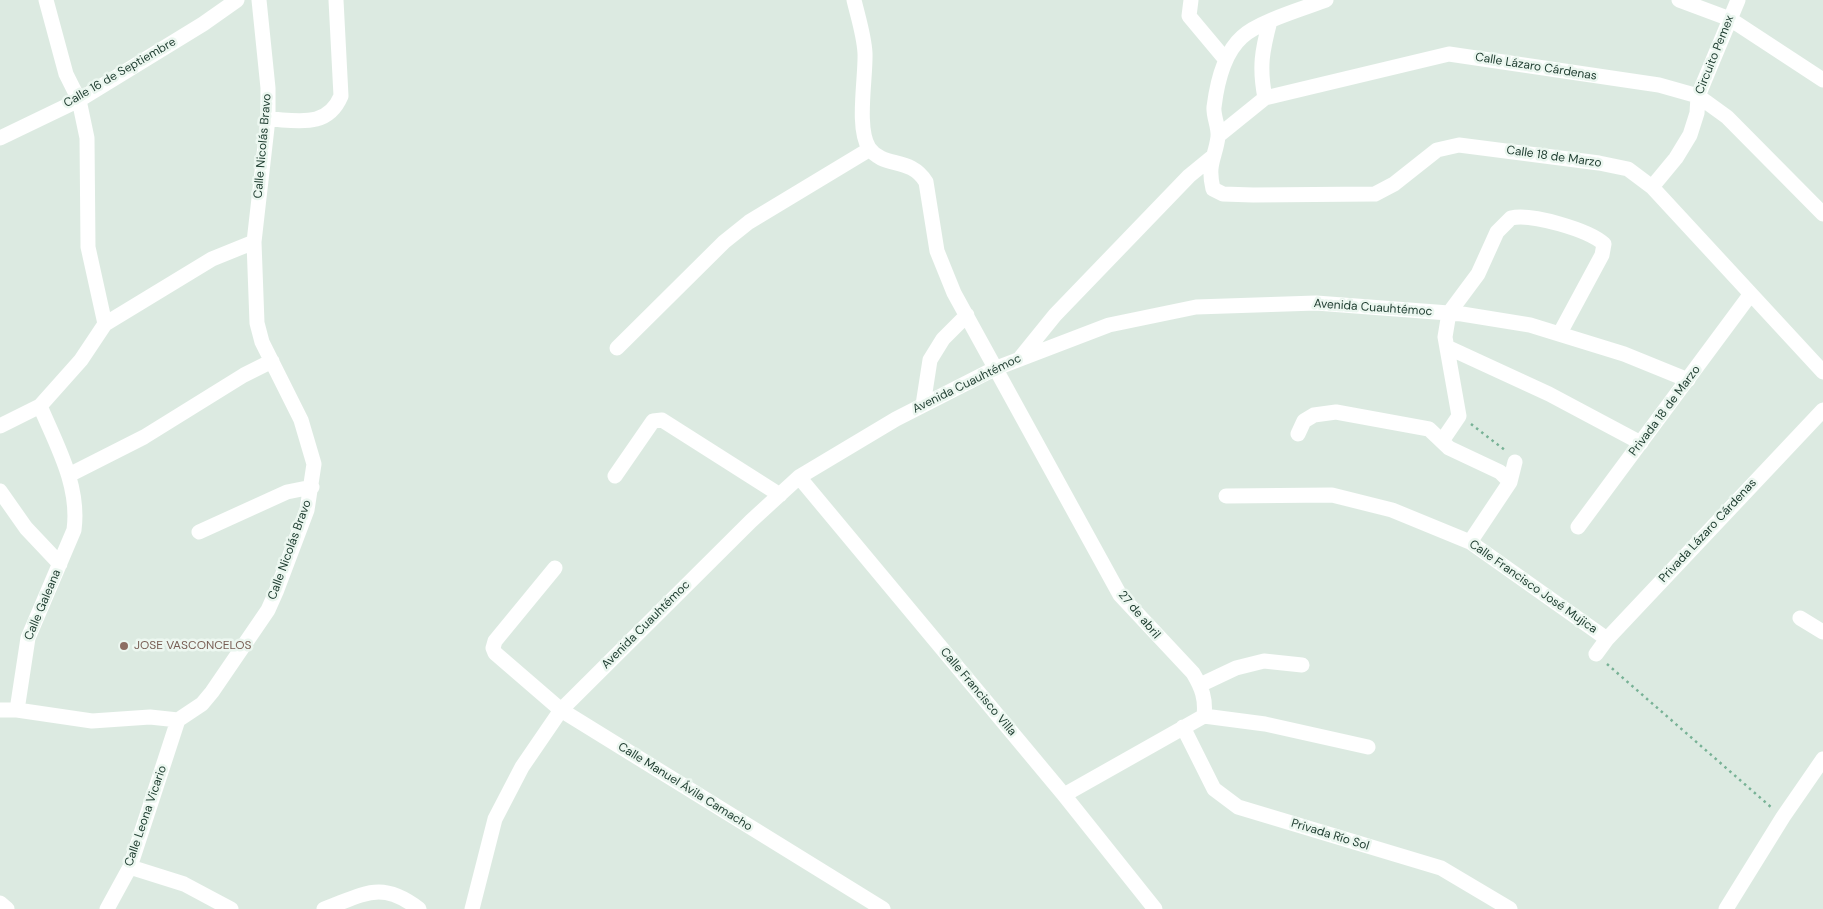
<!DOCTYPE html>
<html>
<head>
<meta charset="utf-8">
<style>
  body { margin:0 }
  canvas { display:block; background:#dceae1 }
</style>
</head>
<body>
<canvas width="1823" height="909"></canvas>
<script>
const c = document.querySelector('canvas').getContext('2d');
c.lineJoin = 'round';
function strokePath(path, color, width, dash) {
  c.strokeStyle = color;
  c.lineWidth = width;
  c.lineCap = dash ? 'butt' : 'round';
  c.setLineDash(dash || []);
  c.stroke(path);
}
function drawText(font, color, halo, rows, align = 'center') {
  c.font = font + ' "DM Sans",sans-serif';
  c.lineWidth = 5;
  c.setLineDash([]);
  c.textBaseline = 'middle';
  c.strokeStyle = halo;
  c.fillStyle = color;
  for (const [text, x, y, turn = 0] of rows) {
    c.save();
    c.translate(x, y);
    c.rotate((+turn || 0) * Math.PI / 180);
    c.textAlign = isNaN(turn) ? turn : align;
    if (halo) c.strokeText(text, 0, 0);
    c.fillText(text, 0, 0);
    c.restore();
  }
}
strokePath(new Path2D(`
  M1471,424L1506,451
  M1607,664L1772,808`), '#78b296', 2.5, [2.5, 4]);
strokePath(new Path2D(`
  M46,0L66,74L79,100L87,138L88,247L105,324
  M854,0C858,17 864,35 865,53C866,77 856,128 869,148C884,169 910,156 926,182L937,251L954,293L1120,595L1193,673C1202,688 1206,699 1204,716
  M1191,0L1189,16L1225,59
  M1326,0C1305,8 1257,22 1242,37C1224,53 1217,83 1214,107C1213,116 1219,127 1218,137C1215,159 1207,163 1213,189L1223,194L1253,195L1375,194L1394,184L1437,150L1459,145L1599,163L1628,169L1652,187L1823,372
  M1679,0L1730,19L1823,80
  M1265,98C1259,67 1262,51 1270,21
  M268,119C297,120 327,129 341,96L336,0
  M1218,136L1265,98L1449,54L1659,85L1698,96L1727,117L1823,214
  M0,138L79,100L203,24L237,0
  M1652,187L1676,158L1690,135L1697,113L1698,96L1738,0
  M1447,347L1549,394L1641,443
  M617,348L724,242L749,222L870,149
  M1021,357L1055,315L1189,176L1211,158
  M923,405L930,360L943,339L967,315
  M0,426L40,406
  M1298,434L1304,421L1314,415L1336,412L1429,429L1449,448L1500,472L1510,482
  M1442,441L1459,416L1445,337L1449,313L1478,274L1497,232L1511,218C1531,213 1589,230 1604,244L1602,255L1560,333
  M69,475L144,437L244,375L272,361
  M615,476L653,421L662,420L780,495
  M799,477L1064,795L1155,909
  M0,491L26,528L60,564
  M1226,496L1332,495L1392,510L1470,542L1607,639
  M1578,527L1750,295
  M199,532L287,492L312,487
  M1470,542L1510,482L1515,462
  M555,568L495,641L493,648L495,653L561,710L883,909
  M1800,618L1823,632
  M1596,654L1607,639L1823,410
  M1200,685L1236,668L1264,661L1302,665
  M0,710H17L92,721L150,717L178,720L202,704L212,692L268,610L276,592L307,510L314,464L301,420L262,342L257,323L254,242L268,119V88L259,0
  M17,710L28,638L74,530C80,486 57,446 40,406L81,360L105,324L212,259L254,242
  M1204,716L1265,724L1368,747
  M1183,727L1214,789L1238,807L1441,868L1510,909
  M1064,795L1204,716
  M130,867L184,884L231,909
  M0,903L7,909
  M107,909L130,867L178,720
  M324,909C365,894 381,880 419,909
  M472,909L495,819L522,767L561,710L751,521L799,477L896,419L994,369L1109,325L1196,307L1316,303L1462,314L1530,325L1624,354L1688,380
  M1726,909L1783,817L1823,759`), '#fff', 15);
for (const [x, y, r, color] of [
  [124,646,5,"#8d6e63"]
]) {
  const dot = new Path2D();
  dot.arc(x, y, r, 0, 2 * Math.PI);
  c.fillStyle = color;
  c.fill(dot);
  strokePath(dot, '#ecf7f0', 2);
}
drawText('12px', '#1c3b2e', '#ecf7f0', [
  ["Circuito Pemex",1715,55,-68],
  ["Calle Lázaro Cárdenas",1536,67,9],
  ["Calle 16 de Septiembre",120,73,-30],
  ["Calle Nicolás Bravo",263,146,-85],
  ["Calle 18 de Marzo",1554,157,8],
  ["Avenida Cuauhtémoc",1373,308,4],
  ["Avenida Cuauhtémoc",967,384,-26],
  ["Privada 18 de Marzo",1665,411,-53],
  ["Privada Lázaro Cárdenas",1708,531,-47],
  ["Calle Nicolás Bravo",290,550,-70],
  ["Calle Francisco José Mujica",1533,587,35],
  ["Calle Galeana",43,605,-67],
  ["27 de abril",1139,615,50],
  ["Avenida Cuauhtémoc",646,625,-45],
  ["Calle Francisco Villa",978,692,50],
  ["Calle Manuel Ávila Camacho",685,787,32],
  ["Calle Leona Vicario",146,816,-71],
  ["Privada Río Sol",1330,835,17]
]);
drawText('12px', '#785e54', '#ecf7f0', [
  ["JOSE VASCONCELOS",134,646]
], 'left');
</script>
</body>
</html>
